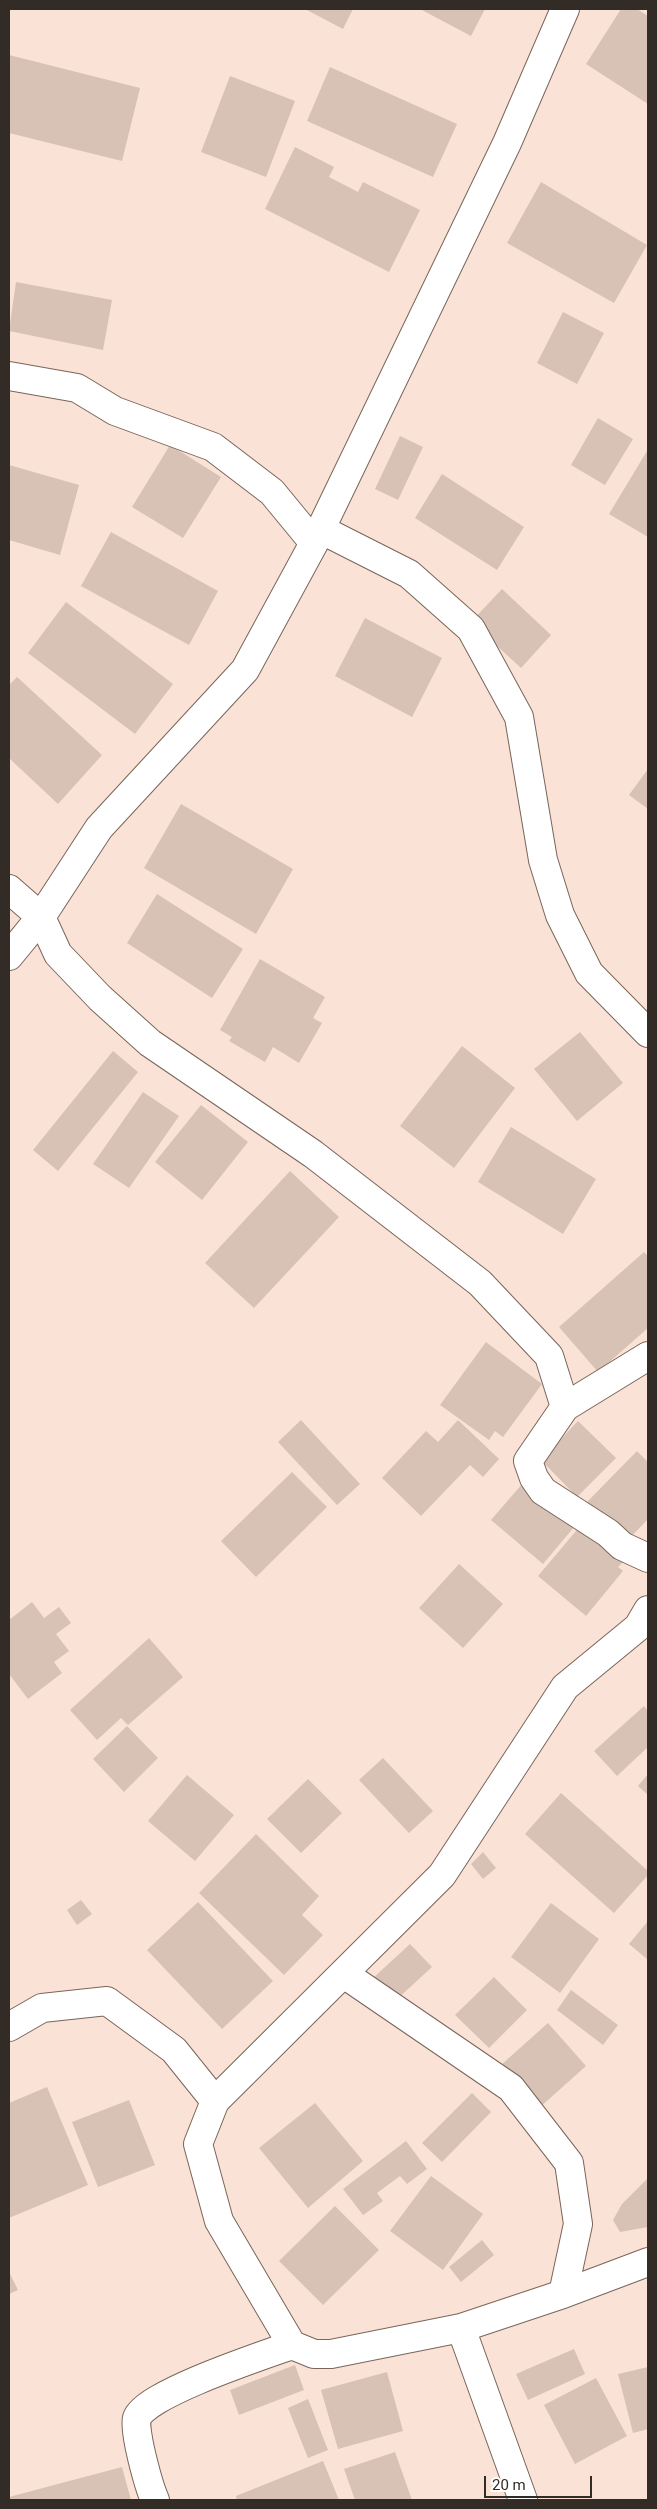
<!DOCTYPE html>
<html>
<head>
<meta charset="utf-8">
<style>
  body { margin:0 }
  #map { position:relative; width:657px; height:2509px; overflow:hidden; background:#fae3d6; font-family:Roboto,sans-serif }
  canvas { display:block }
  .frame { position:absolute; inset:0; border:10px solid #332b26; pointer-events:none }
  .scale { position:absolute; left:484px; top:2476px; width:108px; height:22px; box-sizing:border-box; border:2px solid #332b26; border-top:0; padding-left:6px; font-size:15px; line-height:18px; white-space:nowrap; color:#332b26; -webkit-text-stroke:4px #fff; paint-order:stroke }
</style>
</head>
<body>
<div id="map">
<canvas width="657" height="2509"></canvas>
<div class="frame"></div>
<div class="scale">20 m</div>
</div>
<script>
const c = document.querySelector('canvas').getContext('2d');
c.lineJoin = 'round';
function fill(path, color) {
  c.fillStyle = color;
  c.fill(path, 'evenodd');
}
function strokePath(path, color, width, dash) {
  c.strokeStyle = color;
  c.lineWidth = width;
  c.lineCap = dash ? 'butt' : 'round';
  c.setLineDash(dash || []);
  c.stroke(path);
}
fill(new Path2D(`
  M305,9H353L343,29Z
  M420,9H485L471,36Z
  M621,9H637L648,16V104L586,64Z
  M9,55L140,88L122,161L9,133Z
  M330,67L457,124L433,177L307,121Z
  M230,76L295,101L266,177L201,152Z
  M295,147L334,167L329,177L358,192L363,182L420,210L389,272L265,209Z
  M541,182L647,245L614,303L507,243Z
  M16,282L112,300L103,350L9,331Z
  M563,312L604,333L577,384L537,363Z
  M598,418L633,439L605,485L571,465Z
  M400,436L423,447L398,500L375,489Z
  M170,445L221,477L183,538L132,507Z
  M647,451L648,452V537L609,514Z
  M9,465L79,485L60,555L9,540Z
  M442,474L524,527L497,570L415,518Z
  M111,532L218,591L189,645L81,586Z
  M502,589L551,635L521,668L471,622Z
  M66,602L173,684L135,734L28,653Z
  M365,618L442,658L412,717L335,676Z
  M17,677L102,755L58,804L9,758V685Z
  M648,769V809L629,795Z
  M181,804L293,869L256,934L144,868Z
  M157,894L243,949L212,998L127,943Z
  M260,959L325,997L313,1018L322,1023L299,1063L273,1047L265,1062L229,1041L232,1037L220,1030Z
  M580,1032L623,1083L577,1121L534,1069Z
  M462,1046L515,1088L454,1168L400,1126Z
  M113,1051L138,1072L58,1171L33,1150Z
  M143,1092L179,1116L129,1188L93,1164Z
  M201,1105L248,1142L202,1200L155,1162Z
  M511,1127L596,1179L563,1234L478,1182Z
  M290,1171L339,1217L254,1308L205,1263Z
  M644,1252L648,1256V1328L598,1372L559,1327Z
  M486,1342L542,1384L503,1437L495,1431L489,1440L440,1405Z
  M301,1420L360,1484L337,1505L278,1442Z
  M458,1420L499,1459L483,1477L470,1465L421,1516L382,1478L426,1431L438,1442Z
  M578,1421L616,1458L577,1497L541,1460Z
  M637,1451L648,1462V1519L627,1541L587,1502Z
  M292,1472L327,1507L256,1577L221,1541Z
  M523,1483L575,1526L543,1564L491,1520Z
  M581,1525L624,1561L618,1567L623,1571L586,1616L538,1576Z
  M459,1564L503,1604L463,1648L419,1608Z
  M32,1602L44,1618L59,1607L71,1623L56,1634L69,1651L54,1662L62,1673L28,1699L9,1674V1620Z
  M149,1638L183,1677L128,1725L121,1718L97,1740L70,1710Z
  M644,1706L648,1711V1747L617,1776L594,1751Z
  M127,1726L158,1758L124,1792L93,1759Z
  M383,1758L433,1811L409,1833L359,1780Z
  M648,1774V1795L638,1786Z
  M187,1775L234,1815L195,1861L148,1821Z
  M308,1779L342,1813L301,1853L267,1819Z
  M561,1793L648,1871V1875L614,1913L525,1834Z
  M256,1834L319,1896L302,1915L323,1935L284,1975L199,1893Z
  M483,1852L496,1868L483,1879L471,1864Z
  M81,1900L92,1914L77,1925L67,1910Z
  M198,1902L273,1981L222,2029L147,1950Z
  M551,1903L599,1939L560,1993L511,1957Z
  M648,1921V1960L629,1944Z
  M410,1944L432,1967L394,2002L372,1979Z
  M494,1977L527,2010L489,2048L455,2015Z
  M571,1990L618,2025L603,2045L557,2010Z
  M548,2023L586,2066L539,2108L501,2065Z
  M47,2087L88,2185L9,2218V2103Z
  M472,2093L491,2112L442,2162L422,2143Z
  M129,2100L155,2165L98,2187L72,2122Z
  M315,2103L363,2161L308,2208L259,2148Z
  M406,2141L427,2169L407,2184L400,2176L377,2193L383,2201L363,2215L343,2189Z
  M431,2176L483,2214L443,2270L390,2231Z
  M648,2178V2227L620,2232L613,2220L622,2204Z
  M335,2206L379,2250L323,2305L279,2261Z
  M482,2240L494,2255L461,2282L449,2267Z
  M9,2272L18,2290L9,2294Z
  M574,2349L585,2374L528,2400L516,2374Z
  M295,2365L304,2390L239,2415L230,2390Z
  M648,2367V2429L633,2433L618,2374Z
  M387,2372L403,2431L338,2449L321,2390Z
  M596,2378L627,2436L575,2464L544,2405Z
  M308,2399L328,2450L308,2458L288,2408Z
  M395,2452L412,2500H355L344,2469Z
  M323,2461L339,2500H237L236,2496Z
  M122,2467L131,2500H9V2497Z`), '#d8c1b5');
const minor = new Path2D(`
  M9,376L77,388L115,411L213,447L272,492L314,543
  M320,529L409,574L471,629L519,717L543,860L560,915L589,973L648,1033
  M9,889L41,917L58,954L100,998L150,1043L313,1154L480,1283L549,1356L565,1407
  M9,956L41,917L99,828L245,670L314,543L507,143L565,9
  M648,1356L565,1407L528,1461L534,1478L543,1491L608,1533L622,1546L648,1558
  M344,1974L511,2088L569,2163L578,2224L563,2294
  M9,2027L42,2008L107,2001L174,2050L215,2101
  M461,2328L523,2500
  M292,2345L314,2354H331L461,2328L563,2294L648,2262
  M155,2500C149,2487 133,2430 137,2418C145,2394 264,2355 292,2345L219,2221L198,2144L215,2101L442,1875L565,1687L638,1627L648,1610`);
strokePath(minor, '#79655a', 30);
strokePath(minor, '#fff', 28);
</script>
</body>
</html>
